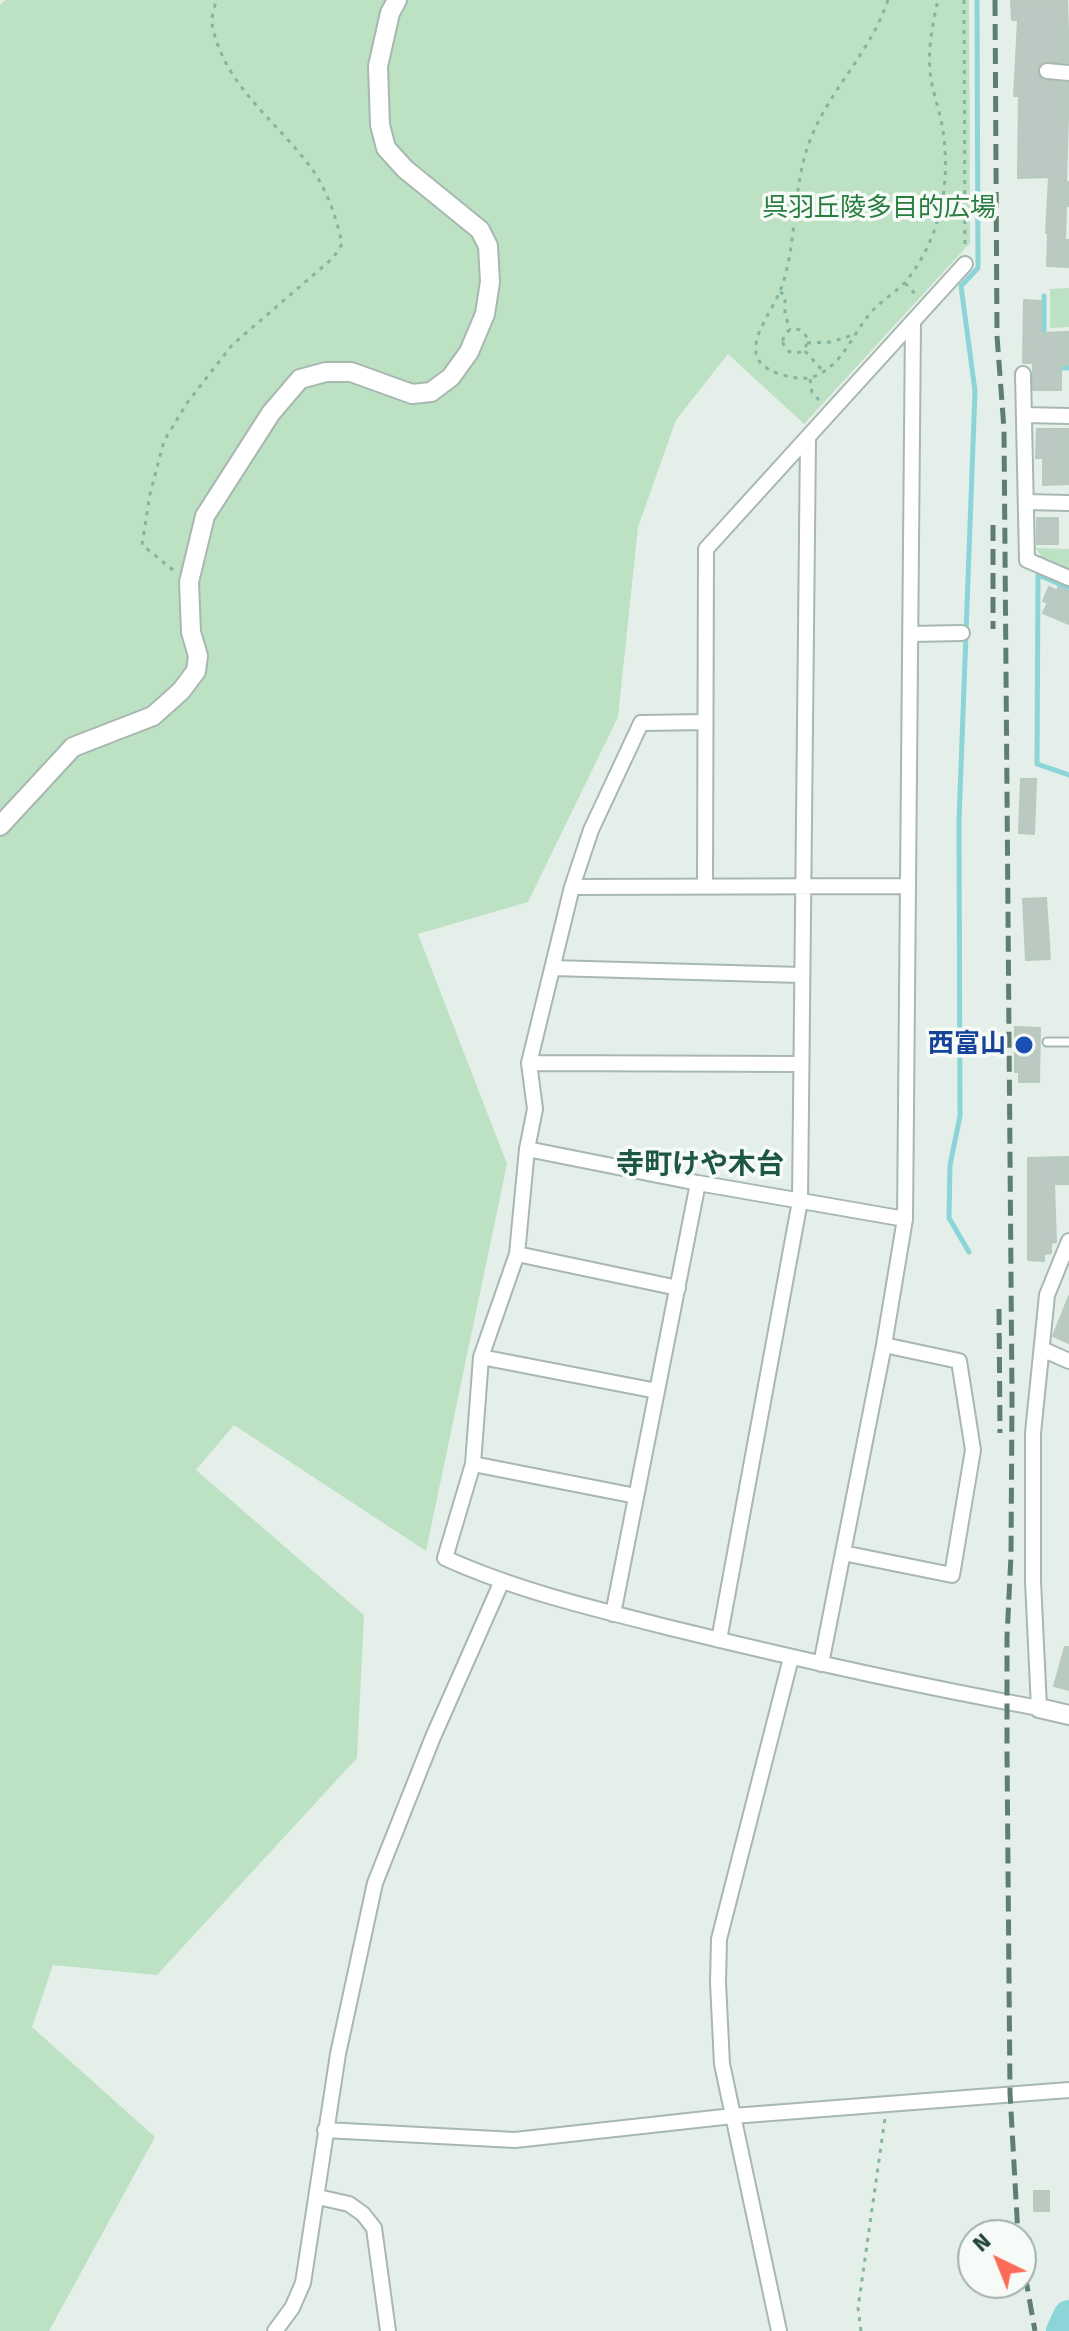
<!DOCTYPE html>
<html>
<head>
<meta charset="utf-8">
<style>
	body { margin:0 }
	#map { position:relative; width:1069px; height:2331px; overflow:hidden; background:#e5efea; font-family:"Fira Sans",sans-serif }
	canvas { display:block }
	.north { position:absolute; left:957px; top:2219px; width:80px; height:80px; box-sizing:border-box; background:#f7fbf8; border:2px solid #a2b1aa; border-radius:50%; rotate:317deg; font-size:22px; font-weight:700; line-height:32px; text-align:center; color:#234336 }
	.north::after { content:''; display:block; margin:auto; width:28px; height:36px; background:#fa6c58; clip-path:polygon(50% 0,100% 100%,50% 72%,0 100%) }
</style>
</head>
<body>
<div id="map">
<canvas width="1069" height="2331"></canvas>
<div class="north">N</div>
</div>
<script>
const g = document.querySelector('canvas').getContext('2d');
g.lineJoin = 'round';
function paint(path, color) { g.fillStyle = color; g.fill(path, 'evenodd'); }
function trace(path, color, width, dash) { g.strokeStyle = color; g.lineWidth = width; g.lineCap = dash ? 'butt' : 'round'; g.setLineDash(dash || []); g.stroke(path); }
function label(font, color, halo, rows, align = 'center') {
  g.font = font + ' "Fira Sans","Noto Sans JP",sans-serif'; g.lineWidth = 7; g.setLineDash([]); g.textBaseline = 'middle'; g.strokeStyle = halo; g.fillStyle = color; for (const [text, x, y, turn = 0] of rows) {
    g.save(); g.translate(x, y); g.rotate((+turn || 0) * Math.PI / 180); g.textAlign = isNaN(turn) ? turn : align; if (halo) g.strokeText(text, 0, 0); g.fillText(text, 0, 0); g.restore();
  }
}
const green = new Path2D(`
	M5,0H969L970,243L804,424L728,354L676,420L638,527L618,717L528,902L418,934L507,1164L426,1551L234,1425L196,1470L364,1615L357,1758L157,1975L53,1965L32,2027L155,2137L49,2331H0V5Z
	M1069,288V327L1050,328V289Z
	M1036,548L1069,549V571L1044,562Z`);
const stream = new Path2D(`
	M1044,296V340
	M1054,368H1069
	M1069,588L1038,575L1037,764L1069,775
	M969,1252L949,1218L950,1165L960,1116L959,821L975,391L961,286L978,268L977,0`);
const river = new Path2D(`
	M1062,2331L1069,2316`);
const building = new Path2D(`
	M1011,0H1067L1069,63L1044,62L1037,71L1042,80L1069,83L1066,182H1069V206H1066L1065,240H1069V267L1047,266L1048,233H1046L1049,177L1018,178L1019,96H1014L1018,20H1012Z
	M1024,300L1041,301V333L1069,332V365H1061V390H1033V363H1023Z
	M1037,429H1069V484L1043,485V458H1036Z
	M1037,518H1058V544H1037Z
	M1049,587L1057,591L1058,587L1069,591V624L1043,613L1048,603L1043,601Z
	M1021,779H1036L1034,834L1019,833Z
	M1046,898L1050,959L1026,960L1023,899Z
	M1015,1027L1040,1028L1039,1082H1019V1072H1015Z
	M1069,1157V1184H1054L1056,1242L1051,1243V1253L1044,1254V1261L1028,1260V1158Z
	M1069,1296V1343L1053,1336Z
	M1065,1647H1069V1690L1054,1686Z
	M1034,2191H1049V2211H1034Z`);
const path = new Path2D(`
	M888,0C871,52 828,91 809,143C793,187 797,235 784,280C775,315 723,361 787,376C806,381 817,378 831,366C848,352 858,325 875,308C885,298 898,291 907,280C940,238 951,184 943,131C941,115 935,100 932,84C926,57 932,26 938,0
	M964,0L965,248
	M905,283L916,295
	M780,292L785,295V313L790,330
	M783 341a12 12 0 1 1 24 0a12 12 0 1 1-24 0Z
	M807,343L831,342L853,335
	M805,351L824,372
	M810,379L812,392L819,400
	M173,570L142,545L150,494L164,441L187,403L232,345L333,258L342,244C337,218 326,187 309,165C275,120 223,84 212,24C211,17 215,7 216,0
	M861,2331L858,2308L885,2118`);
const service = new Path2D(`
	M1047,1042H1069`);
const minor = new Path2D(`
	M1047,71L1069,73
	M1023,374L1027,560L1069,578
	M1024,415L1069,416
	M1026,502L1069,503
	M911,634L962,633
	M705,722L641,723L591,830L572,887L529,1063L535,1109L527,1149L517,1254L481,1357L473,1464L445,1558C520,1592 603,1611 683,1631C801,1660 919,1686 1039,1708L1033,1581V1433L1047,1295L1069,1241
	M705,884L706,549L965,264
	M572,887L906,886
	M552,968L801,975
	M529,1063L800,1064
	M527,1149L698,1183L905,1219
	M517,1254L678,1288
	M1042,1349L1069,1361
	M481,1357L657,1391
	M473,1464L636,1496
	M843,1553L952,1575L973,1450L959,1361L884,1345
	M613,1614L698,1183
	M719,1640L800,1201L808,438
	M821,1664L884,1345L905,1219L913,321
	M325,2130L515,2140L733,2116L1069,2090
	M318,2197L349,2204L363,2214L374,2228L388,2331
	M275,2331L292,2308L303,2283L338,2054L375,1883L433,1737L502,1581
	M779,2331L722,2064L718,1983L719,1939L791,1658`);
const tertiary = new Path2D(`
	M0,826L73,747L153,716L181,691L196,671L198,656L191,632L189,582L205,516L271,413L300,379L326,372H351L412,394L431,392L451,377L469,352L485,314L490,282L488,246L480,230L405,169L386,148L380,125L378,66L390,13L397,0
	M1039,1708L1069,1715`);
const rail = new Path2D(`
	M995,0L997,336L1004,429L1012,1398L1011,1555L1007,1637V1753L1010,2093L1018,2235
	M993,525V629
	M999,1309L1000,1433
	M1021,2252L1035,2331`);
const markers = [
	[1024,1045,10,"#1a4fb4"]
];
const parkNames = [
	["呉羽丘陵多目的広場",879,209]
];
const transitNames = [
	["西富山",1006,1045]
];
const neighbourhoodNames = [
	["寺町けや木台",700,1165]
];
paint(green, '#bde1c3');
trace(stream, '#8bd4d7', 5);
trace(river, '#8bd4d7', 32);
paint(building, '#bacac2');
trace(building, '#b7cac0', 2);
trace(service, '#a7b8b0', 11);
trace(minor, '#a7b8b0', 18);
trace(tertiary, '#a7b8b0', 22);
trace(path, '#84b59f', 3, [4, 6]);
trace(service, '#fff', 7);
trace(minor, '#fff', 14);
trace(tertiary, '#fff', 18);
trace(rail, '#5e7e71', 5, [16, 8]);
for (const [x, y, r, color] of markers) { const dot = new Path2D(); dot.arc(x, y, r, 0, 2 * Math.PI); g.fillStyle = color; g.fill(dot); trace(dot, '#f7fbf8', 3); }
label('26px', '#2a7d40', '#f7fbf8', parkNames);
label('bold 26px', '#164399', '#f7fbf8', transitNames, 'right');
label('bold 28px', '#1d5741', '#f7fbf8', neighbourhoodNames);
</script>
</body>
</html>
